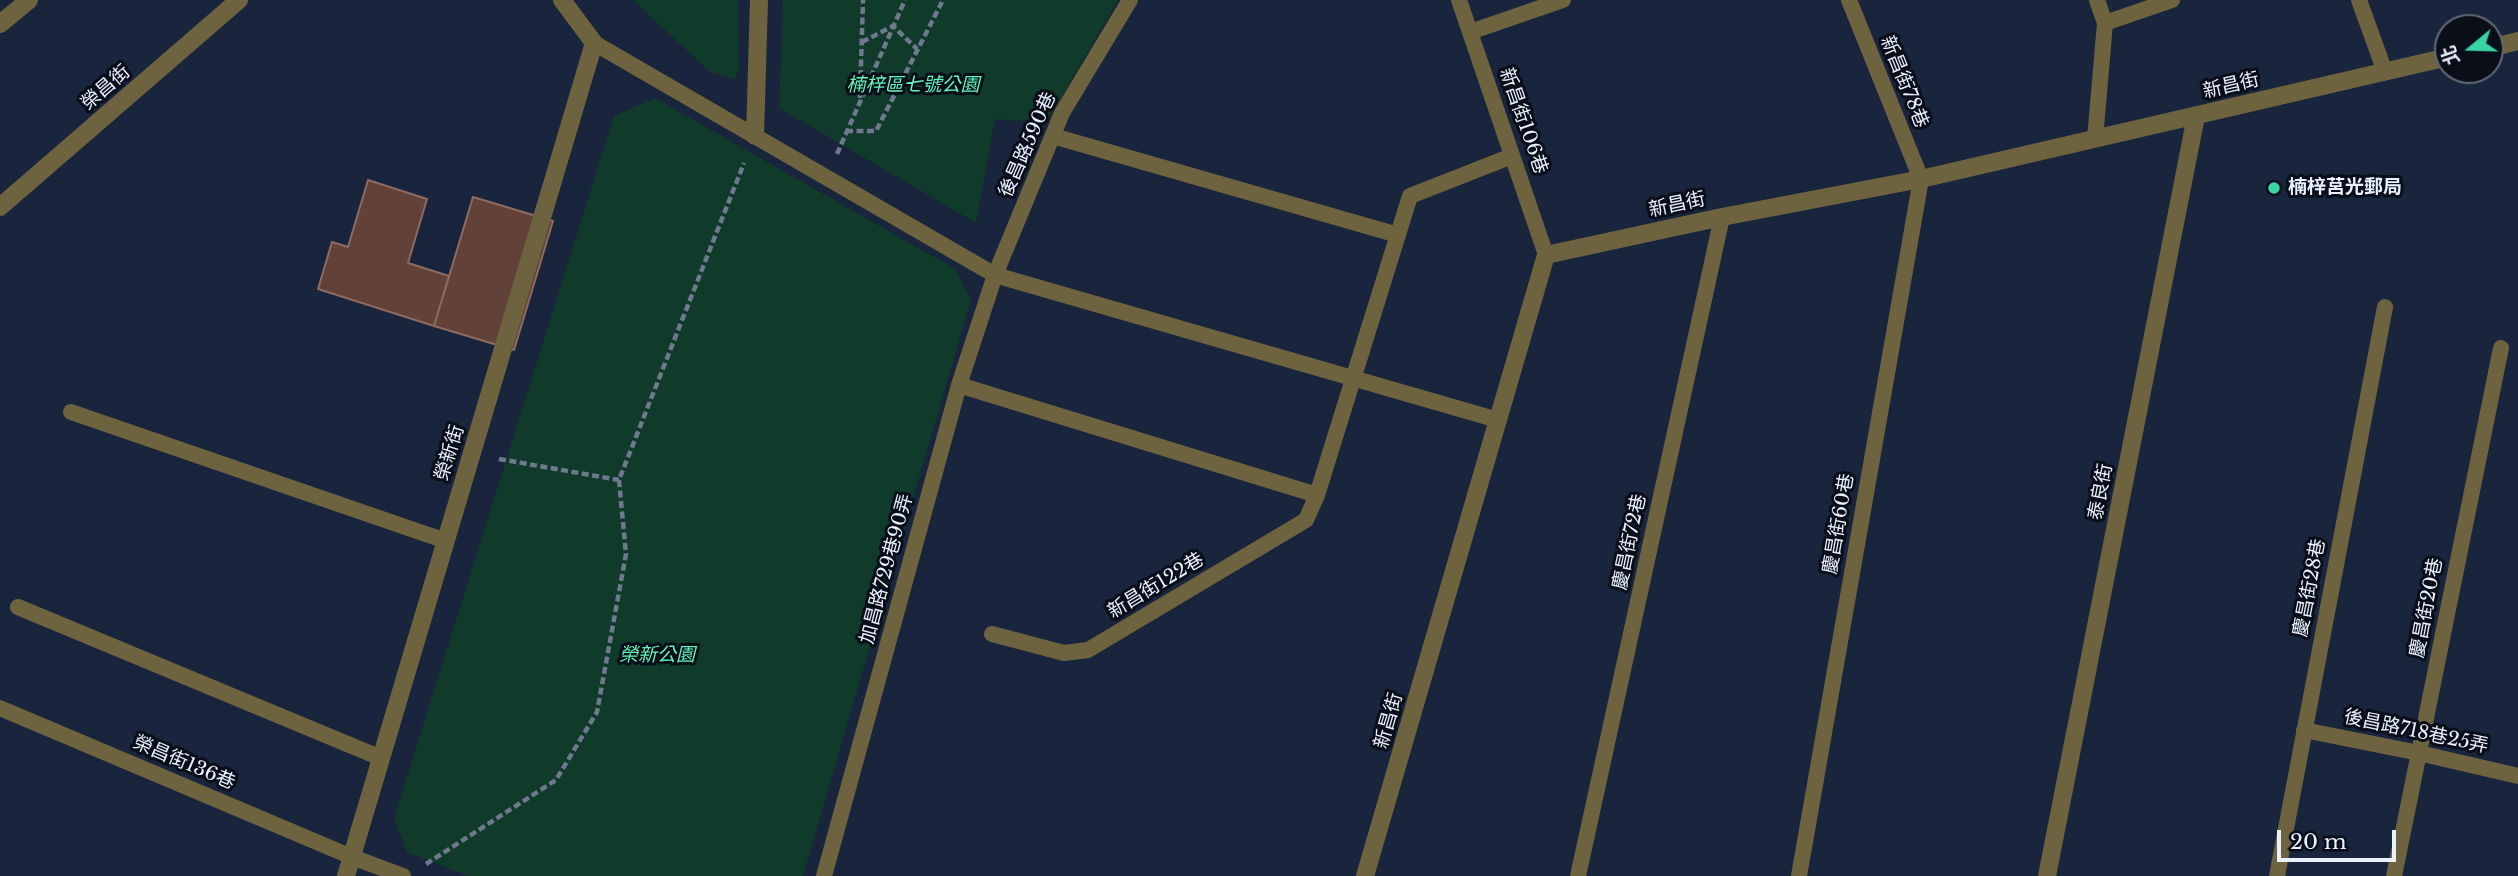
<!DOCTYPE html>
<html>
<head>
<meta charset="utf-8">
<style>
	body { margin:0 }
	#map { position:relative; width:2518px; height:876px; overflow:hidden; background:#19253d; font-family:"Libre Baskerville","Noto Sans TC",serif }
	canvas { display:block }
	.north { position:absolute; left:2434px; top:14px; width:70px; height:70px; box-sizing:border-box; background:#090e19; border:2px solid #636975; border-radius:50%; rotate:251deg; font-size:19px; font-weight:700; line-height:28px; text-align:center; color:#eaf1fe }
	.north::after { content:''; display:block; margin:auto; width:24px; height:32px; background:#3ad4a5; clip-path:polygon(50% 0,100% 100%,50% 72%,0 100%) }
	.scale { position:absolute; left:2277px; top:830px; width:119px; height:32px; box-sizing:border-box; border:4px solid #eaf1fe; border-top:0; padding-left:9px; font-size:21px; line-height:24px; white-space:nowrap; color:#eaf1fe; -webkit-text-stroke:5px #090e19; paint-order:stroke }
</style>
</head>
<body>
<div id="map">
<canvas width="2518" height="876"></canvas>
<div class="north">北</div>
<div class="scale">20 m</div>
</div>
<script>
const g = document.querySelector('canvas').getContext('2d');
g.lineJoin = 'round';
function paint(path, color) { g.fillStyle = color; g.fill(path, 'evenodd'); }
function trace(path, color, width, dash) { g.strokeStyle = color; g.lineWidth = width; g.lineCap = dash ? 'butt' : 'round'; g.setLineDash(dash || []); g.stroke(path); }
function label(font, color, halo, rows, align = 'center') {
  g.font = font + ' "Libre Baskerville","Noto Sans TC",serif'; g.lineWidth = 6; g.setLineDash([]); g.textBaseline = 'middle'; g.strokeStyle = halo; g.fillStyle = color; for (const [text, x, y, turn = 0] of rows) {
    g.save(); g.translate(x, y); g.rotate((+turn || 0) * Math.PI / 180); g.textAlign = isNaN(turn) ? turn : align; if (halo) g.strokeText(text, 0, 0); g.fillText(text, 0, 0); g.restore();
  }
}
const green = new Path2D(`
	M633,0H738L739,69L734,79L709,71Z
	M783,0H1118L1046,123L995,119L976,223L779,108Z
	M655,98L955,269L971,300L803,876H468L407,852L394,818L614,116Z`);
const building = new Path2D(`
	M368,180L427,199L408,263L449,276L434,326L318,289L332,242L348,247Z
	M473,197L553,221L514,350L434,326Z`);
const path = new Path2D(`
	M862,42L893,26L917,49
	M860,98L863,0
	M846,131H876L943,0
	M837,154L905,0
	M499,459L619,480
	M426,864L556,780L597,712L626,554L619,480L744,163`);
const lane = new Path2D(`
	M1459,0L1546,255
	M2359,0L2385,72
	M2105,23L2172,0
	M1470,32L1563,0
	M594,43L995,275L1498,420
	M1053,136L1398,235
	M2095,139L2105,23L2097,0
	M959,385L1317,495
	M71,412L446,541
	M18,607L381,758
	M992,634L1064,653L1088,650L1306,520L1317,495L1410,196L1512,156
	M0,708L352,857L403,876
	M2304,730L2419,753L2518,776
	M824,876L959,385L995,275L1062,113L1130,0
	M1578,876L1722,217
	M1799,876L1921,179L1849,0
	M2277,876L2385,307
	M2394,876L2501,348`);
const street = new Path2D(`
	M0,24L29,0
	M2490,48L2518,41
	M755,136L759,0
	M0,207L239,0
	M346,876L594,43L562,0
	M1365,876L1546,255L1722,217L1921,179L2448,57
	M2047,876L2196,116`);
const markers = [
	[2274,188,7,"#3ad4a5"]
];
const streetNames = [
	["新昌街78巷",1904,82,68],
	["新昌街",2231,86,-13],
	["榮昌街",106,88,-41],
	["新昌街106巷",1523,121,71],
	["後昌路590巷",1028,145,-66],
	["新昌街",1677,205,-12],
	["榮新街",450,453,-73],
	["泰良街",2101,492,-79],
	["慶昌街60巷",1839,524,-80],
	["慶昌街72巷",1630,542,-78],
	["加昌路729巷90弄",887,569,-75],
	["新昌街122巷",1156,586,-31],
	["慶昌街28巷",2310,588,-79],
	["慶昌街20巷",2427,608,-79],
	["新昌街",1389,721,-74],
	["後昌路718巷25弄",2416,732,12],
	["榮昌街136巷",184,763,23]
];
const parkNames = [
	["楠梓區七號公園",913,86],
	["榮新公園",657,656]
];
const poiNames = [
	["楠梓莒光郵局",2288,188]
];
paint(green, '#103a29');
paint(building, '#624238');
trace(building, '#8e6b61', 2);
trace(path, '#6f798d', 4.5, [7, 3.5]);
trace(lane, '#6d633e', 16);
trace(street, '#6d633e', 18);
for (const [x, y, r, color] of markers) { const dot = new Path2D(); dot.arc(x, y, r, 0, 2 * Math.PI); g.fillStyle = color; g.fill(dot); trace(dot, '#090e19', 2.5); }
label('19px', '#eaf1fe', '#090e19', streetNames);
label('italic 19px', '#61f6bb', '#090e19', parkNames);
label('bold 19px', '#eaf1fe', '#090e19', poiNames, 'left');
</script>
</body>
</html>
